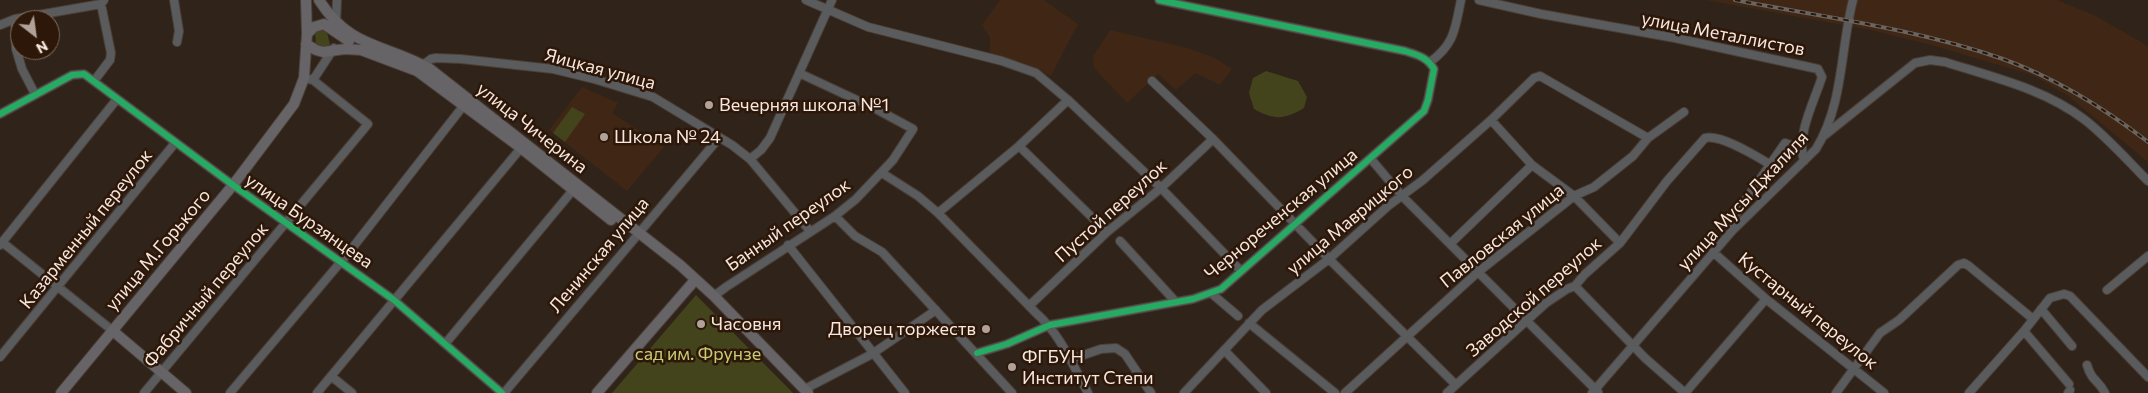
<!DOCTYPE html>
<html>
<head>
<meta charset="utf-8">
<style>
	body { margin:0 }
	#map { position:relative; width:2148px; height:393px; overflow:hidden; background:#30231a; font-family:Commissioner,sans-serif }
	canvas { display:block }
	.north { position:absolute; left:10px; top:10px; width:50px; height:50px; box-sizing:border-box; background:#2d1709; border:1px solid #7e6a5e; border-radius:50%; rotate:150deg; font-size:14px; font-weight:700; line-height:20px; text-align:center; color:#f7e7de }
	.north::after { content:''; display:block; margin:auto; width:18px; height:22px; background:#b1a299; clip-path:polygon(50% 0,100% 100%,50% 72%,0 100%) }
</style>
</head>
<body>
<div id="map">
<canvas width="2148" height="393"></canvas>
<div class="north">N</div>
</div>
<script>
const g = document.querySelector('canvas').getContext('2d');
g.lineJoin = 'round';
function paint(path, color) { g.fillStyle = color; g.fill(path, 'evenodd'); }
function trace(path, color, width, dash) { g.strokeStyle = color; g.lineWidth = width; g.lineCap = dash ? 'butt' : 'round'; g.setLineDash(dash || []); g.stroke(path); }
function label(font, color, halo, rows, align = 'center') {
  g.font = font + ' Commissioner,sans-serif'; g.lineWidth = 5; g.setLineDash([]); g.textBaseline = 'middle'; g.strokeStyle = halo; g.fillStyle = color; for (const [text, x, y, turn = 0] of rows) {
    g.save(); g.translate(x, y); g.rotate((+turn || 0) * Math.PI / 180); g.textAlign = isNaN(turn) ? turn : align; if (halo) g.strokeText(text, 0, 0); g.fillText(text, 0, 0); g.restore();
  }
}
const built = new Path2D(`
	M1000,0H1044L1078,24L1051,76L1019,61H1012L990,54V38L982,25Z
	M1706,0H2057L2096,16L2148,46V162L2067,95L2032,75L1935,46L1870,30Z
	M1110,30L1184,47L1213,57L1232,69L1220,85L1196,73L1176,90L1158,74L1127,103L1094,68L1093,56Z
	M582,87L618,103L612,113L664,147L627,191L549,130Z`);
const green = new Path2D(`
	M318,28L326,29L330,44L327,48L316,45L315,31Z
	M1266,71L1298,81L1307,97L1304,108C1284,120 1274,120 1254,109L1249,93L1253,78Z
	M572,107L585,114L565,142L553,133Z
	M696,295L793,393H612Z`);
const minor = new Path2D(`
	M174,0L179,31L177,42
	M806,0L868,27L1002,61L1036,73L1068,100L1161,188L1241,271
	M1479,0L1541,14L1675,38L1818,69L1822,77C1814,102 1796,135 1804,161
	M15,19L16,49L22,69L35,94
	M336,23L337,0
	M0,25L15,19L101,4L104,0
	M1430,62C1455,44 1455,28 1461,0
	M423,65L431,59L436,58L461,59L553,69L594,79L653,97L732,145L750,159L810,231
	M313,80L334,48
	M94,81L110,60L111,53L101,4
	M1152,81L1213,139L1329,259L1456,385
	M0,114L72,75L84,74L233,185L394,300L502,393
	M1491,120L1532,165L1574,196L1620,243
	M1825,135L1915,63L1930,60L1945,62C1992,77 2045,89 2085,120C2108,138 2127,160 2148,181
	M1019,146L1107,232
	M750,159L761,150L770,138L832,0
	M1371,159L1402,196L1598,392
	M882,173L918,196L938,213L1036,313C1061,335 1072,364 1088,393
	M938,213L1019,146L1068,100
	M835,216L855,236L882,252L1012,393
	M1732,231L1733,218L1785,143L1801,149
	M639,233L719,138
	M1120,241L1175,301
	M2,242L113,331
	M1450,244L1532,165
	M0,245L117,99
	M788,245L905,393
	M1713,252L1766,299L1884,393
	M1575,286L1645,358L1685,393
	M2107,290L2148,256
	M1211,293L1238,316
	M714,296L726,287L835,216L856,199L893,160L913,129L876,109L799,73
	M1029,306L1107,232L1161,188L1213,139
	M2041,309L2072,346
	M1249,323L1335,393
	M2024,331L2069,384
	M445,344L573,190
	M1224,350L1266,393
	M977,353L1007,344L1050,325L1193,299L1221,289L1424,111L1428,100L1434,69C1427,57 1417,55 1405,51L1159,0
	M0,357L175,143
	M1072,359L1101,349L1116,348L1125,354L1151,393
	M2087,365C2092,382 2098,379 2105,393
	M331,376L352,393
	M805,389L872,354L936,310
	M144,393L368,124L313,80L304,78
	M230,393L350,251L464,105
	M317,393L521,148
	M504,393L635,238
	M1184,393L1262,310L1329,259L1388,206L1423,180L1491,120L1534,78L1540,76L1648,138
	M1345,393L1478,272L1574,196L1594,187L1633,156L1648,138L1684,112
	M1447,393L1546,303L1567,289L1575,286L1584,275L1620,243L1667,181L1705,138C1721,134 1756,156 1771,165
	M1592,393L1732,231L1816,149C1844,103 1840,50 1853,0
	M1685,393L1766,299
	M1836,393L1880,333L1899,320L1958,265L1964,263L1969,266L2033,319
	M1969,393L2024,331L2050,298L2064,294L2070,296L2148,377
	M2068,393L2070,390`);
const major = new Path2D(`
	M319,0C351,50 385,43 430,69L680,265L714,296L808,393
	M307,34L314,27L324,24L349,41
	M306,44L316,50L323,52L345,49L361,50L417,71L521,148L611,220
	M113,331L186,393
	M61,393L233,185L294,104L304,78L307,34L306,0
	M597,393L695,280`);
const rail = new Path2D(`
	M1735,0C1824,17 1917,29 2003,59C2055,78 2104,108 2148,142`);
const cycleway = new Path2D(`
	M0,114L72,75L84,74L233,185L394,300L502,393
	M977,353L1007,344L1050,325L1193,299L1221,289L1424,111L1428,100L1434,69C1427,57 1417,55 1405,51L1159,0`);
const markers = [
	[709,105,5,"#b1a299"],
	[604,137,5,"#b1a299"],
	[701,324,5,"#b1a299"],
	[986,329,5,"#b1a299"],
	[1012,367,5,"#b1a299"]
];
const streetNames = [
	["улица Металлистов",1723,34,11],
	["Яицкая улица",600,69,15],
	["улица Чичерина",532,128,38],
	["улица Мусы Джалиля",1743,201,-47],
	["Пустой переулок",1111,211,-42],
	["Чернореченская улица",1281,214,-40],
	["улица Маврицкого",1350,220,-40],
	["улица Бурзянцева",309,221,35],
	["Банный переулок",788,225,-35],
	["Казарменный переулок",86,229,-51],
	["Павловская улица",1502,236,-39],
	["улица М.Горького",158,250,-50],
	["Ленинская улица",599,255,-50],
	["Фабричный переулок",206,295,-50],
	["Заводской переулок",1534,297,-41],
	["Кустарный переулок",1808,311,39]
];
const poiNames = [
	["Вечерняя школа №1",719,105],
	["Школа № 24",614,137],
	["Часовня",711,324],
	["Дворец торжеств",976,329,"right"],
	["ФГБУН",1022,357],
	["Институт Степи",1022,378]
];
const parkNames = [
	["сад им. Фрунзе",698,354]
];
paint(built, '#402614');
paint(green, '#43441b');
trace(minor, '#4a3f37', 10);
trace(major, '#4a3f37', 12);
trace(minor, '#5a5b5d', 8);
trace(major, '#666466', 10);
trace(rail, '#686460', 4);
trace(rail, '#2d1709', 2, [5.5]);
trace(cycleway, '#26ab63', 6);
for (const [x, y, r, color] of markers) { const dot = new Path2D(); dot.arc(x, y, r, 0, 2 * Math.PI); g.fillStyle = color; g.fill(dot); trace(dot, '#2d1709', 2); }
label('18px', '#f7e7de', '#2d1709', streetNames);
label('18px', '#f7e7de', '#2d1709', poiNames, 'left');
label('18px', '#c7cd73', '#2d1709', parkNames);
</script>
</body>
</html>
